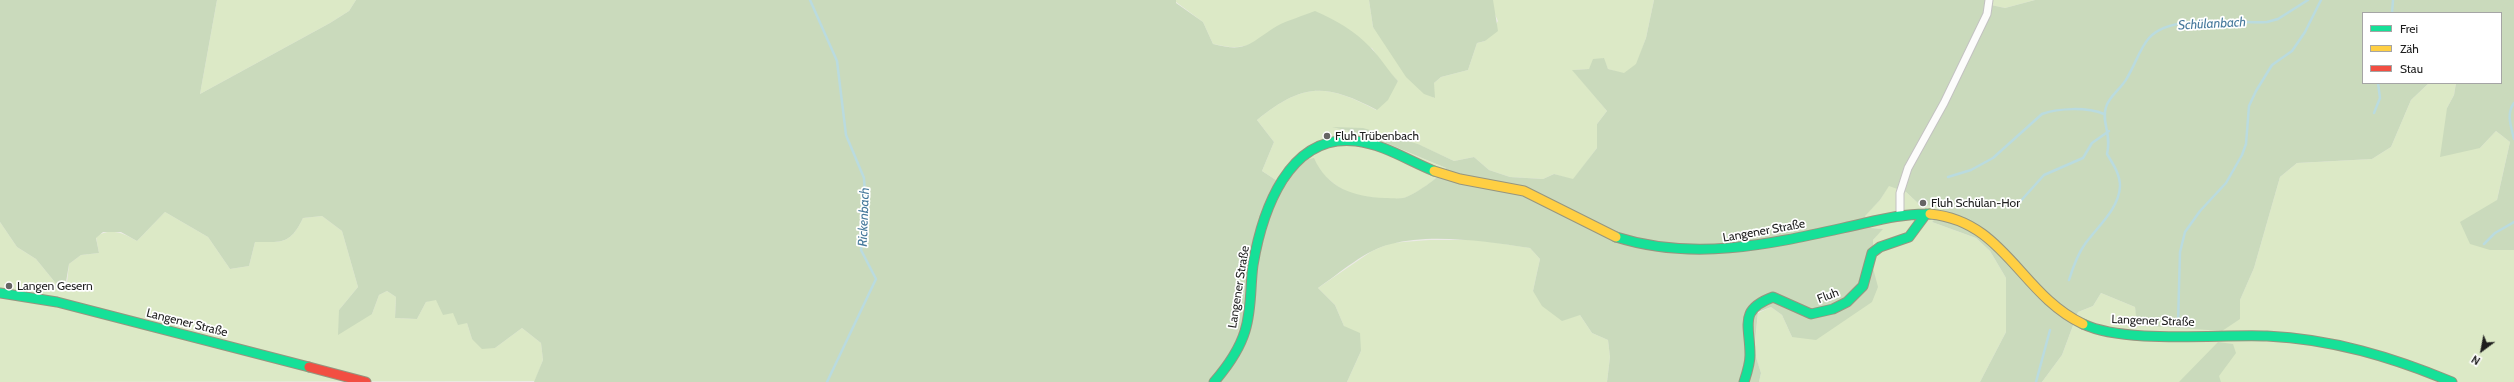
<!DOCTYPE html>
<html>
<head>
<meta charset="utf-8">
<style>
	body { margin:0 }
	#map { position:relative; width:2514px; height:382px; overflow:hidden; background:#eceae7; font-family:Cabin,sans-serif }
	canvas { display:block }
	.legend { position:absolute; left:2362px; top:12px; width:140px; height:72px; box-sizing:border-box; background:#fff; border:1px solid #a5a5a5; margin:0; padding:5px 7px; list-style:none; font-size:12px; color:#1e1e1e }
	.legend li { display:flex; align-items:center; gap:8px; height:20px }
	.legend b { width:20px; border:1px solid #a5a5a5 }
	.north { position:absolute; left:2462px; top:330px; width:40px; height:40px; -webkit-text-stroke:3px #fff; paint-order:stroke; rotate:212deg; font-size:11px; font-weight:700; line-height:16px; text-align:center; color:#1e1e1e }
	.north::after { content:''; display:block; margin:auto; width:14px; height:18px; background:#1e1e1e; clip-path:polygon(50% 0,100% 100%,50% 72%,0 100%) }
</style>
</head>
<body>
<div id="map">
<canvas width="2514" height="382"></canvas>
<ul class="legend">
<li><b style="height:5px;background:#16e098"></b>Frei</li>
<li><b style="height:5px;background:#ffcf43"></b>Zäh</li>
<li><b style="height:5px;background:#f24e42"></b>Stau</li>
</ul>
<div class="north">N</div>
</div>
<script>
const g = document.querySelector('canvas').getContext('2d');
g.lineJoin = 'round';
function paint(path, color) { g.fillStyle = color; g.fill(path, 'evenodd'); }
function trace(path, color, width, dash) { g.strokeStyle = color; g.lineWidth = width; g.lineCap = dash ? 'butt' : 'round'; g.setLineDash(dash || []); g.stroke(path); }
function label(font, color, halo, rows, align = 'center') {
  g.font = font + ' Cabin,sans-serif'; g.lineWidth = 3.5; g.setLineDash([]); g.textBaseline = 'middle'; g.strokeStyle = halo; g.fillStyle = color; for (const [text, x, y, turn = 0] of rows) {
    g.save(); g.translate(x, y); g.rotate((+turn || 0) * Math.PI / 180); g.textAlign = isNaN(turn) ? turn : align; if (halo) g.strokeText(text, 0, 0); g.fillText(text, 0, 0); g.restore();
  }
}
const grass = new Path2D(`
	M217,0H356L349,11L330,23L200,94Z
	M1176,0H1369L1373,27L1434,98V83L1441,77L1468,70L1477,43L1485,41L1498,21L1492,8L1493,0H1654L1646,38L1637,64L1624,74L1608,69L1603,58L1589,69L1573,70L1607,111L1597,124V148L1573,180L1554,174L1543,179L1510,177L1489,170L1474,157L1454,161L1417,144L1335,128L1367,135L1446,168C1440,177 1415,195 1404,198C1393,201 1357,197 1347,192C1330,183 1319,169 1303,160L1285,186L1262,171L1274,142L1257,120C1303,83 1325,83 1376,110L1398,81L1386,69L1372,48L1278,26C1252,44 1246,52 1213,44L1203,22L1176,2Z
	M1986,0H2035L2005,8L1985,4Z
	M2429,83H2456L2454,95L2447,108L2480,148L2496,131L2510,142L2497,200L2490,250H2514V382H2042L2062,355L2078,312L2093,306L2101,293L2135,307L2138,325L2240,319V300L2254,268L2280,177L2297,163L2372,159L2391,147L2411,100Z
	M1889,185L1906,192L1919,204L1945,208L1932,222L1976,238L1990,251L2006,278V332L1980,382H1759L1761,373L1754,352L1758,313L1771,307L1782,315L1792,337L1873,268V240L1882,229L1871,228L1864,216L1880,200Z
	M165,212L208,237L230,269L249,266L255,242C282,242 290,245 303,218L322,216L342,231L358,287L339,310L372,314L379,295L387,291L396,297L395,318L417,319L426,302L436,299L467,323L472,339L495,348L522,328L541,343L543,360L535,381L0,382V222L17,247L36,259L58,286L67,283L69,264L81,255L99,253L96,237C110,227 123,233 137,241Z
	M1429,240H1479L1530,248L1540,259L1533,291L1580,315L1592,333L1608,340L1610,357L1607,382H1347L1361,351L1344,326L1335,305L1318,288L1372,251L1391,243Z`);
const forest = new Path2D(`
	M0,0H217L200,94L330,23L349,11L356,0H1176V3L1203,22L1213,44C1248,53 1249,43 1277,26C1288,20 1303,16 1315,11C1336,20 1355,31 1371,48C1381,58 1388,71 1398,81L1388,100L1377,110C1325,83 1303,83 1257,120L1274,142L1262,171L1285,186L1303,160L1314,158C1327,188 1354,197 1385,198C1390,198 1397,199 1403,198C1413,196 1440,177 1446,168L1367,135L1332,127L1363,128L1418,144L1454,161L1474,157L1489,170L1510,177L1543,179L1554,174L1573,179L1597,148V124L1607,111L1572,70L1589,69L1593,59L1604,58L1608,69L1624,73L1636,64L1646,38L1654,0H1986V4L2005,8L2035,0H2514V250H2490L2470,244L2460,222L2497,200L2510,142L2496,131L2480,148L2440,157L2447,108L2454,95L2456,83H2501V13H2363V83H2429L2411,100L2391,147L2372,159L2297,163L2280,177L2254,268L2240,300V319L2222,331L2137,325L2135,307L2101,293L2093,306L2078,312L2062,355L2042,382H1980L2006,332V278L1990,251L1976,238L1932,222L1944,208L1919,204L1906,192L1889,186L1880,200L1865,216L1871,228L1883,229L1873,240V268L1878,287L1872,302L1816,340L1792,337L1782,315L1771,307L1758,312L1754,351L1761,373L1759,382H1607L1610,357L1608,340L1592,333L1580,315L1562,321L1542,306L1533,291L1540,259L1530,248C1488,242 1433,233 1391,244C1365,250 1340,273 1318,288L1335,305L1344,326L1360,333L1361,351L1347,382H534L543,360L541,343L522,328L495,348L482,349L472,339L467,323L458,325L453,313L443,315L436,300L426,302L417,319L395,318L396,297L387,291L379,295L372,314L338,335L339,310L358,287L342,231L322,216L303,218C290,245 282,242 255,242L249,266L230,269L208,237L165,212L137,241L121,232H103L96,238L99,253L81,255L69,264L65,288L58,286L36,259L17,247L0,222Z
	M1369,0H1493L1498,31L1485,41L1477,43L1468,70L1441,77L1434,83L1435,98L1424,94L1406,77L1373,27Z
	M2218,342L2233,344L2236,353L2219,376L2221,382H2179Z`);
const stream = new Path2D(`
	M810,0L837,61L846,135L864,178L866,212L861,250L876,279L827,382
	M2392,13L2393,0
	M2514,103C2506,114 2511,126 2514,139
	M2374,113L2380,98L2378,83
	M1948,177L1971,170L1993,158L2042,114C2059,108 2087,107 2104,114
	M2018,204L2044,175L2083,158L2092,143L2109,131
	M2484,244L2495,233L2514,222
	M2069,280C2073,267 2077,255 2085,244C2098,226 2119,209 2120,186C2120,174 2113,164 2107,154C2112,133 2101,123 2106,107C2109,96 2122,88 2127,78C2135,65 2140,48 2149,38C2171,13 2236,24 2267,22L2278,19L2308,0
	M2178,323L2180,252L2185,232L2200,211L2226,183L2242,155L2246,144L2249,106L2256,91L2272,65L2292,51L2305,32L2321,0
	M2036,382L2050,330`);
const street = new Path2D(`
	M1900,216V193L1908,168L1944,103L1987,14L1989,0`);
const fast = new Path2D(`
	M1616,237C1692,261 1767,245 1843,228C1872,222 1900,213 1930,214
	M0,293L57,302L309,367
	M2083,324C2125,344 2218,334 2267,336C2332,339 2392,357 2452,382
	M1214,382C1227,367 1239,351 1245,331C1252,309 1250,287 1253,265C1262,212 1288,133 1356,141C1383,144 1409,161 1434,171
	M1744,382C1747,373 1750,364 1750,355C1750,325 1738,310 1773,297L1811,314L1833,309L1847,302L1863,286L1872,253L1880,247L1909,237L1926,214`);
const slow = new Path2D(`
	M1434,171L1460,179L1524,191L1616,237
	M1930,214C2005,221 2020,294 2083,324`);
const jam = new Path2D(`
	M309,367L366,382`);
const markers = [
	[1327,136,4,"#666564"],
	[1923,203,4,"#666564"],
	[9,286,4,"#666564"]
];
const poiNames = [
	["Fluh Trübenbach",1335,136],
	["Fluh Schülan-Hor",1931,203],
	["Langen Gesern",17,286]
];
const streetNames = [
	["Langener Straße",1764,231,-10],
	["Langener Straße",1239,287,-81],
	["Fluh",1828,296,-21],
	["Langener Straße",2153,321,2],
	["Langener Straße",187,323,14]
];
const waterNames = [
	["Schülanbach",2212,24,-3],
	["Rickenbach",864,217,-88]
];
paint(grass, '#dce9c6');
paint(forest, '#cadabc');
trace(stream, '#badbdf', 2.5);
trace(street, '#c3c2c1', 9);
trace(fast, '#96957f', 11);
trace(slow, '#96957f', 11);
trace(jam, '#96957f', 11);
trace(street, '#fcfcfb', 7);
trace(fast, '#16e098', 9);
trace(slow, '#ffcf43', 9);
trace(jam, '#f24e42', 9);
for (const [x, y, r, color] of markers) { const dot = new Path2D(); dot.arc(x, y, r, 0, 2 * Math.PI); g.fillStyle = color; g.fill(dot); trace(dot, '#fff', 1.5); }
label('12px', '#1e1e1e', '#fff', poiNames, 'left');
label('12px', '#1e1e1e', '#fff', streetNames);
label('italic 13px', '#46799c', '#fff', waterNames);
</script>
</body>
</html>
